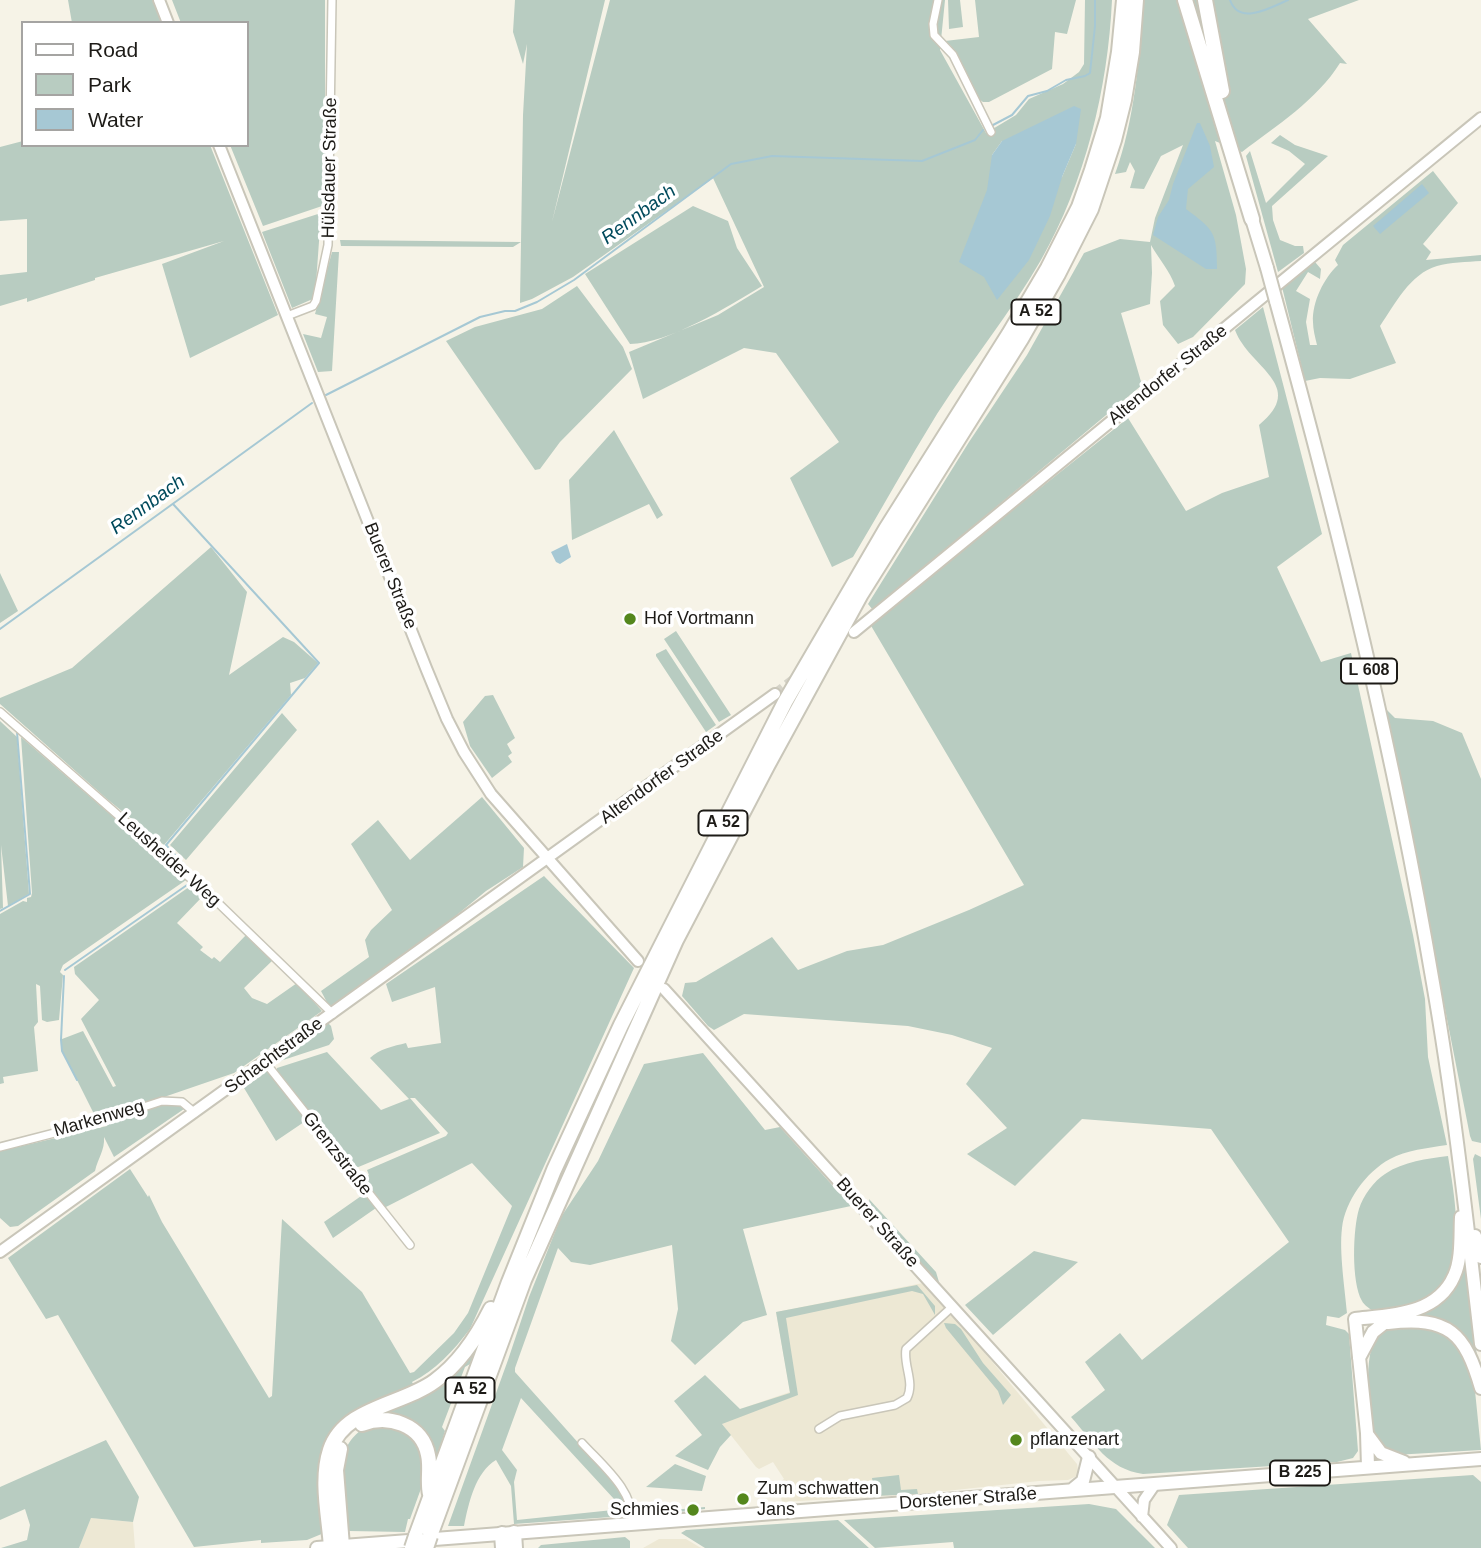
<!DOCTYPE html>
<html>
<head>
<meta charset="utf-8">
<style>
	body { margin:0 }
	#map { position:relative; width:1481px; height:1548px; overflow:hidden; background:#f6f3e7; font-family:Arial,sans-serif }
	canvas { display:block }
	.legend { position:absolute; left:21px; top:21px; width:228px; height:126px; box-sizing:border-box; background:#fff; border:2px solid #a5a4a2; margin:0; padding:9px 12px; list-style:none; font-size:21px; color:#1d1b17 }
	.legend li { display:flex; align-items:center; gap:14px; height:35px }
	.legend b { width:35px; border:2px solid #a5a4a2 }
</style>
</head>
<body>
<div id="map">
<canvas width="1481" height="1548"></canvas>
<ul class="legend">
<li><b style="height:9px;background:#fff"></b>Road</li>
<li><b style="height:19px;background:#b8ccc1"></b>Park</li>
<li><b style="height:19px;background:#a6c8d4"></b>Water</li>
</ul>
</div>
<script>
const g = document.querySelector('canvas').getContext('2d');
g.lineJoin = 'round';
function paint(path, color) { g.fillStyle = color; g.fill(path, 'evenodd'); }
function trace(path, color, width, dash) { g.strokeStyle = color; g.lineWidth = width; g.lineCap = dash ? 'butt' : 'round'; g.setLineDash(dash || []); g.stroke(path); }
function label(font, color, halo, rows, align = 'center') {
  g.font = font + ' Arial,sans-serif'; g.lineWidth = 7; g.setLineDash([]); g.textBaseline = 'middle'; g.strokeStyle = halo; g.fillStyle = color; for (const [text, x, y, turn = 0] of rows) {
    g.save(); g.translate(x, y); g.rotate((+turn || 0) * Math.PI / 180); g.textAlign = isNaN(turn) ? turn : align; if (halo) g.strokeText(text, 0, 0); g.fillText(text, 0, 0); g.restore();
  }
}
const built = new Path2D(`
	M923,1283L980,1347L1077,1464L1079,1475L1068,1480L1039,1481L918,1494L782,1502L778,1483L784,1479L773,1462L759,1469L756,1467L722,1424L740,1409L790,1392L776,1312Z
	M91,1518L133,1522L135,1548H79Z
	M659,1539H686L701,1548H643Z`);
const green = new Path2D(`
	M68,0H153L162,23H72Z
	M172,0H325V205L263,226L230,145H247V23H181Z
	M515,0H605L552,222L610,0H945L940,50L986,133L1016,115L1029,99L1063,84L1079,72L1084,64L1085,0H1112C1108,88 1085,183 1041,260C1010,314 970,362 937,414C908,461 881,510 853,557L832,567L790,478L839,442L776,353L744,348L643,399L629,352L718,315L764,287L713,178L573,277L532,299L520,303L521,242L513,247L341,246L340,240L521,242L523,115L527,44L523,64L513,32ZM1002,141L1076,144L1062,177L1001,198L992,155Z
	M948,0H960L963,27L949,29Z
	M975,0H1076L1067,34L1055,32L1052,69L989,102H983L976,97L951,46L945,41L979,37Z
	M1142,0H1359L1308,19L1347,64L1340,63C1317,100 1276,126 1242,152L1215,141L1236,215L1246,269L1245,284L1193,337L1178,344L1163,325L1160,301L1175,286C1170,271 1159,259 1151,245L1152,273L1150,304L1121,313L1142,385L873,610L868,604L969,442L1027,355L1084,253L1120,239L1150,242L1155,218L1183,145L1161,156L1144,189L1130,188L1135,171L1130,162L1126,172L1115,174C1134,123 1141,54 1142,0Z
	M1280,135L1295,145L1328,156L1272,206L1273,220L1280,240L1295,246H1303L1304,253L1278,272L1246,156L1250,151L1266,203L1305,164L1289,151L1271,143Z
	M23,141V145H210L278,315L190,358L162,264L224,241L95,278V280L27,302V298L0,306V275L27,272V219L0,221V147Z
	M1433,171L1458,203L1423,244L1431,252L1426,260L1481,255V261C1467,262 1450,262 1437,266C1410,274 1395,304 1380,326L1396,363L1350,379L1320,378L1305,381L1282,287L1315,262L1321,269L1320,279L1308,272L1296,291L1310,299L1306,322L1310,345H1317C1315,337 1313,329 1313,322C1312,302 1324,278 1338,265L1335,260L1343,245Z
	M693,206L728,221L737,248L762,286C729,306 668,344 630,344L585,274Z
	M321,213L315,298L292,308L262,232Z
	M332,252H339L332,371L318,372L303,334L321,338L327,317L315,314Z
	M577,286L623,347L632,369L560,442L540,469L535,470L446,341L475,327L542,309Z
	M1263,307L1322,534L1277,567L1321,662L1351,653L1413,935L1425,999L1428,1057L1447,1145C1428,1148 1406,1150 1390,1159C1366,1172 1345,1201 1342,1228C1339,1252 1345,1289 1347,1313L1339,1318L1327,1316L1326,1325L1345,1330L1349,1334L1358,1451L1353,1458L1337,1462L1143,1474C1108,1469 1094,1443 1071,1417L1105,1390L1085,1362L1120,1333L1142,1360L1289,1242L1211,1129L1082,1119L1015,1186L967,1154L1007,1128L966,1084L992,1048L952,1035L908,1026L744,1014L714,1030L708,1026L682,996L685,983L696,982L772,937L798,970L847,951L883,945L969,910L1024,885L870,624L1128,418L1186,511L1222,493L1269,477L1259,425C1308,385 1249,368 1235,330Z
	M614,430L663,515L657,519L649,504L572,540L569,480Z
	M211,547L247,592L229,675L283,637L294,642L318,663L305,678L290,683L291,695L164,845L107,799L0,704V698L72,668Z
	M0,573L18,611L0,623Z
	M676,631L731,715L719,722L664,639Z
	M666,649L716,725L706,732L656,656V654Z
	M493,695L515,738L507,744L512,753L508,756L512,762L492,778L470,746L463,722L485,696Z
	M1386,709L1395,718L1433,721L1462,733L1481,779V1143L1472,1141L1470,1136Z
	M282,713L297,730L186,860L170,845Z
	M0,721L17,737L29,894L8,906L1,845L3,908L0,909Z
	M21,737L186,880L63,965L60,972L63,975L59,1020L47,1022L42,1020L40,986L36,984L38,1022L34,1027L38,1071L3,1077L4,1083L0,1084V914L23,901L27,902V898L31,897L32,893Z
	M482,797L524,848L523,867L486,891L441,928L331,1010L321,991L369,957L365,940L371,930L392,910L351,844L378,820L410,860Z
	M544,876L634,968L470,1329C453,1351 436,1370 412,1382L415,1387L345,1420L324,1533L307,1540L261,1543V1540L194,1547L58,1315L46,1319L8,1258L130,1169L148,1197L149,1195L162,1222L269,1398L272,1396L282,1219L362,1292L410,1373L414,1372L454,1333L468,1313L512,1206L472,1163L384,1208L360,1179L369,1175L367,1170L446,1136L448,1133L415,1098H410L440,1133L356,1168L351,1167L277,1074V1068L327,1052L381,1110L409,1099L370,1058C379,1049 394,1046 406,1043L408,1048L441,1043L435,987L392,1002L386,984Z
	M189,887L202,897L177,923L203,947L200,950L212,959L214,957L220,962L246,935L273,960L244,988L252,998L267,1004L297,983L322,1011L234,1073L97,1120L62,1050V1039L83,1031L113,1087L116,1086L81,1019L99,1000L75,974L74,967Z
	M327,1022L331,1026L334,1039L329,1045L277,1062L276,1058Z
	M703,1053L765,1130L780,1127L851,1206L743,1229L767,1315L743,1322L695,1365L671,1341L678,1309L672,1245L590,1265L571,1262L558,1248L515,1368V1372L623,1493L628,1512L625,1516L514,1524L511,1486L496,1460C475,1473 469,1502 464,1526H448L508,1360L529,1297L561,1217L598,1161L644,1064ZM521,1398L614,1499L613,1510L517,1520L514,1482L517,1470L502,1450Z
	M268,1070L307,1120L276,1141L244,1088Z
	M167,1104H176L184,1109L114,1157L104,1137C105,1150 98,1158 95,1171L18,1226L10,1227L0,1218V1151L107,1126L108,1122Z
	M1475,1154L1481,1157V1219L1473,1159Z
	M1448,1156C1454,1193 1470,1274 1431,1298C1413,1308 1393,1310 1374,1312C1369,1308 1364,1305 1362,1301C1351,1282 1353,1228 1359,1209C1363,1196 1374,1181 1385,1174C1404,1161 1427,1159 1448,1156Z
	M364,1194L376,1208L333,1238L324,1222Z
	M869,1199L936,1272L939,1282L934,1280L870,1207Z
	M1465,1244L1477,1358L1464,1340L1401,1318L1431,1307Z
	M1034,1251L1078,1262L993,1335L965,1305Z
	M917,1285L935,1306V1315L923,1294L912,1291L786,1318L798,1395L722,1424L731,1435L720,1447L708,1470L675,1456L702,1435L674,1401L705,1375L740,1409L790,1393L776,1312Z
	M944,1323L955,1324L961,1329L983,1363L1011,1395L1003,1405L998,1391L946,1328Z
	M1428,1326L1457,1342L1474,1381L1481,1450L1394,1455L1376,1443C1370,1417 1360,1353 1380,1332C1386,1325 1417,1326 1428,1326Z
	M481,1336L470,1364L465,1367L442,1427L445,1431L434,1468L427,1441L376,1416L411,1399Z
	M368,1426L404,1429L422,1450L423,1483L410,1519H408L405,1532L349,1531L347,1527C343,1492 329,1446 368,1426Z
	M106,1440L139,1497L133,1522L91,1518L79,1548H1L27,1540L30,1525L25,1509L0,1520V1487Z
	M675,1464L706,1476L702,1491L646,1487Z
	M899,1475L901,1490L917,1489L918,1494L875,1496L872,1478Z
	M1473,1475L1481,1482V1548H1188L1167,1525L1179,1495Z
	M1089,1504L1116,1509L1155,1548H954L953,1542L875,1548L844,1520Z
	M705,1507V1509L644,1516L639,1513Z
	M838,1520L869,1548H705L681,1533L686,1530Z
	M625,1537L630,1541V1548H538L541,1545Z`);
const water = new Path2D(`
	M1074,106L1081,109L1076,144L1062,177L1050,216L1029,260L997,300L984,277L959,262L987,190L992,155L1002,141Z
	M1197,123H1200L1210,146L1214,167L1188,189L1186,209C1214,230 1217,232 1217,269H1206L1153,235L1158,217L1169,200L1173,184Z
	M1422,184L1429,193L1380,234L1373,226Z
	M567,544L571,557L560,564L556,562L551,552Z`);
const stream = new Path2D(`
	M1230,0C1239,26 1270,8 1288,0
	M993,125L1012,115L1028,96L1047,91L1066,80L1085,76L1090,73L1095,26V0
	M326,395L480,317L505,311H515L537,302L574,280L731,164L772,156L922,161L975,140L983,130
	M173,504L319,663L166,845L197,879
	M0,629L312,403
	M0,717L10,726
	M0,911L30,894L17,732
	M65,970L187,885
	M64,976L61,1040L62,1051L77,1080`);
const secondaryTunnel = new Path2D(`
	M775,694L797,677`);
const street = new Path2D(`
	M938,0L933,24L934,35L953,55L991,132
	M287,316L313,306L316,301L328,245L332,0
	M0,712L213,898L333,1014
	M265,1062L410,1245
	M0,1147L101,1121L162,1101L182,1102L195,1113
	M819,1429L840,1416L895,1405L907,1398C915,1382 903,1365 906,1349L952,1307
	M582,1443C603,1466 635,1491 632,1524`);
const secondary = new Path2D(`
	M159,0L168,23
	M219,145L426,668L447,719L464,752L491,794L638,961
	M854,632L1481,118
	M664,989L1171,1548
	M0,1252L775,694
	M1142,1517L1144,1500L1155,1484`);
const primary = new Path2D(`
	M1252,219L1267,268
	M1276,301C1338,526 1394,753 1433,983C1454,1103 1467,1223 1481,1344
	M1475,1236L1481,1257
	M1355,1319C1391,1315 1437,1315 1454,1276C1462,1259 1460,1235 1461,1217
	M1355,1319L1367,1433L1368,1467
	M1388,1323C1449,1316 1465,1333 1481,1388
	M1359,1358L1373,1332L1383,1324
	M1367,1434L1381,1453L1404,1462
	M1072,1490L1083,1481L1089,1457
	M317,1548L1481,1459`);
const highway = new Path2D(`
	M1185,0L1252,219
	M1205,0L1222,91
	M362,1424C388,1414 422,1424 428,1455C431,1468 427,1481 430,1494
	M340,1449L336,1470L342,1546
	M514,1533L515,1548
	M502,1534L503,1548
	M416,1536L509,1282L554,1170L621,1025L785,702L886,529L1009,334L1048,268L1079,207L1092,170L1108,118L1119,52L1124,0
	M430,1536L524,1280L676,940L767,766L861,594L1021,339L1058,274L1091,209L1114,140L1124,100L1132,52L1136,0
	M331,1547C329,1517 320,1480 330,1450C344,1407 403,1405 435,1381C460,1363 477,1337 491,1309`);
const primaryBridge = new Path2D(`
	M1267,268L1276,301`);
const highwayBridge = new Path2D(`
	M412,1548L416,1536
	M426,1548L430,1536`);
const markers = [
	[630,619,7,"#54871d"],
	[1016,1440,7,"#54871d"],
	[743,1499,7,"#54871d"],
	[693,1510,7,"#54871d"]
];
const shields = [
	[1036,312,49],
	[1369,671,56],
	[723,823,49],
	[470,1390,49],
	[1300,1473,60]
];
const shieldNames = [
	["A 52",1036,312],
	["L 608",1369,671],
	["A 52",723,823],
	["A 52",470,1390],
	["B 225",1300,1473]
];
const streetNames = [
	["Hülsdauer Straße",330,168,-89],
	["Altendorfer Straße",1168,375,-39],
	["Buerer Straße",390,576,68],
	["Altendorfer Straße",662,777,-36],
	["Leusheider Weg",169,860,42],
	["Schachtstraße",274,1056,-36],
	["Markenweg",99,1119,-16],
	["Grenzstraße",337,1154,52],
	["Buerer Straße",877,1223,48],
	["Dorstener Straße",968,1499,-4]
];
const poiNames = [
	["Hof Vortmann",644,619],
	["pflanzenart",1030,1440],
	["Zum schwatten",757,1489],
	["Jans",757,1510],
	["Schmies",679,1510,"right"]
];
const waterNames = [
	["Rennbach",639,215,-36],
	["Rennbach",148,505,-36]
];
paint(built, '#ede8d4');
paint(green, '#b8ccc1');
paint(water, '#a6c8d4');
trace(stream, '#a6c8d4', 2);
trace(secondaryTunnel, '#d5d3c8', 10, [10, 5]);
trace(street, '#c9c6b9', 10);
trace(secondary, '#c9c6b9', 14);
trace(primary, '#c9c6b9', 16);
trace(highway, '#c9c6b9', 18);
trace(street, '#fff', 7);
trace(secondary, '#fff', 10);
trace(primary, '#fff', 12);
trace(highway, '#fff', 14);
trace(primaryBridge, '#c9c6b9', 16, []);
trace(highwayBridge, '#c9c6b9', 18, []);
trace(primaryBridge, '#fff', 12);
trace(highwayBridge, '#fff', 14);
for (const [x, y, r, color] of markers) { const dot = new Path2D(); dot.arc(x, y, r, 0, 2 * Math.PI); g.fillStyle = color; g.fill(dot); trace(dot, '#fff', 2.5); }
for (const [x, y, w] of shields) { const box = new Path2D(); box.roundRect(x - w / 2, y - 12.5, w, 25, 5); g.fillStyle = '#fff'; g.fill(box); trace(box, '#1d1b17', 2); }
label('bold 16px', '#1d1b17', null, shieldNames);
label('18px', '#1d1b17', '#fff', streetNames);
label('18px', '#1d1b17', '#fff', poiNames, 'left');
label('italic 19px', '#004a5c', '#fff', waterNames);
</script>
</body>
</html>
